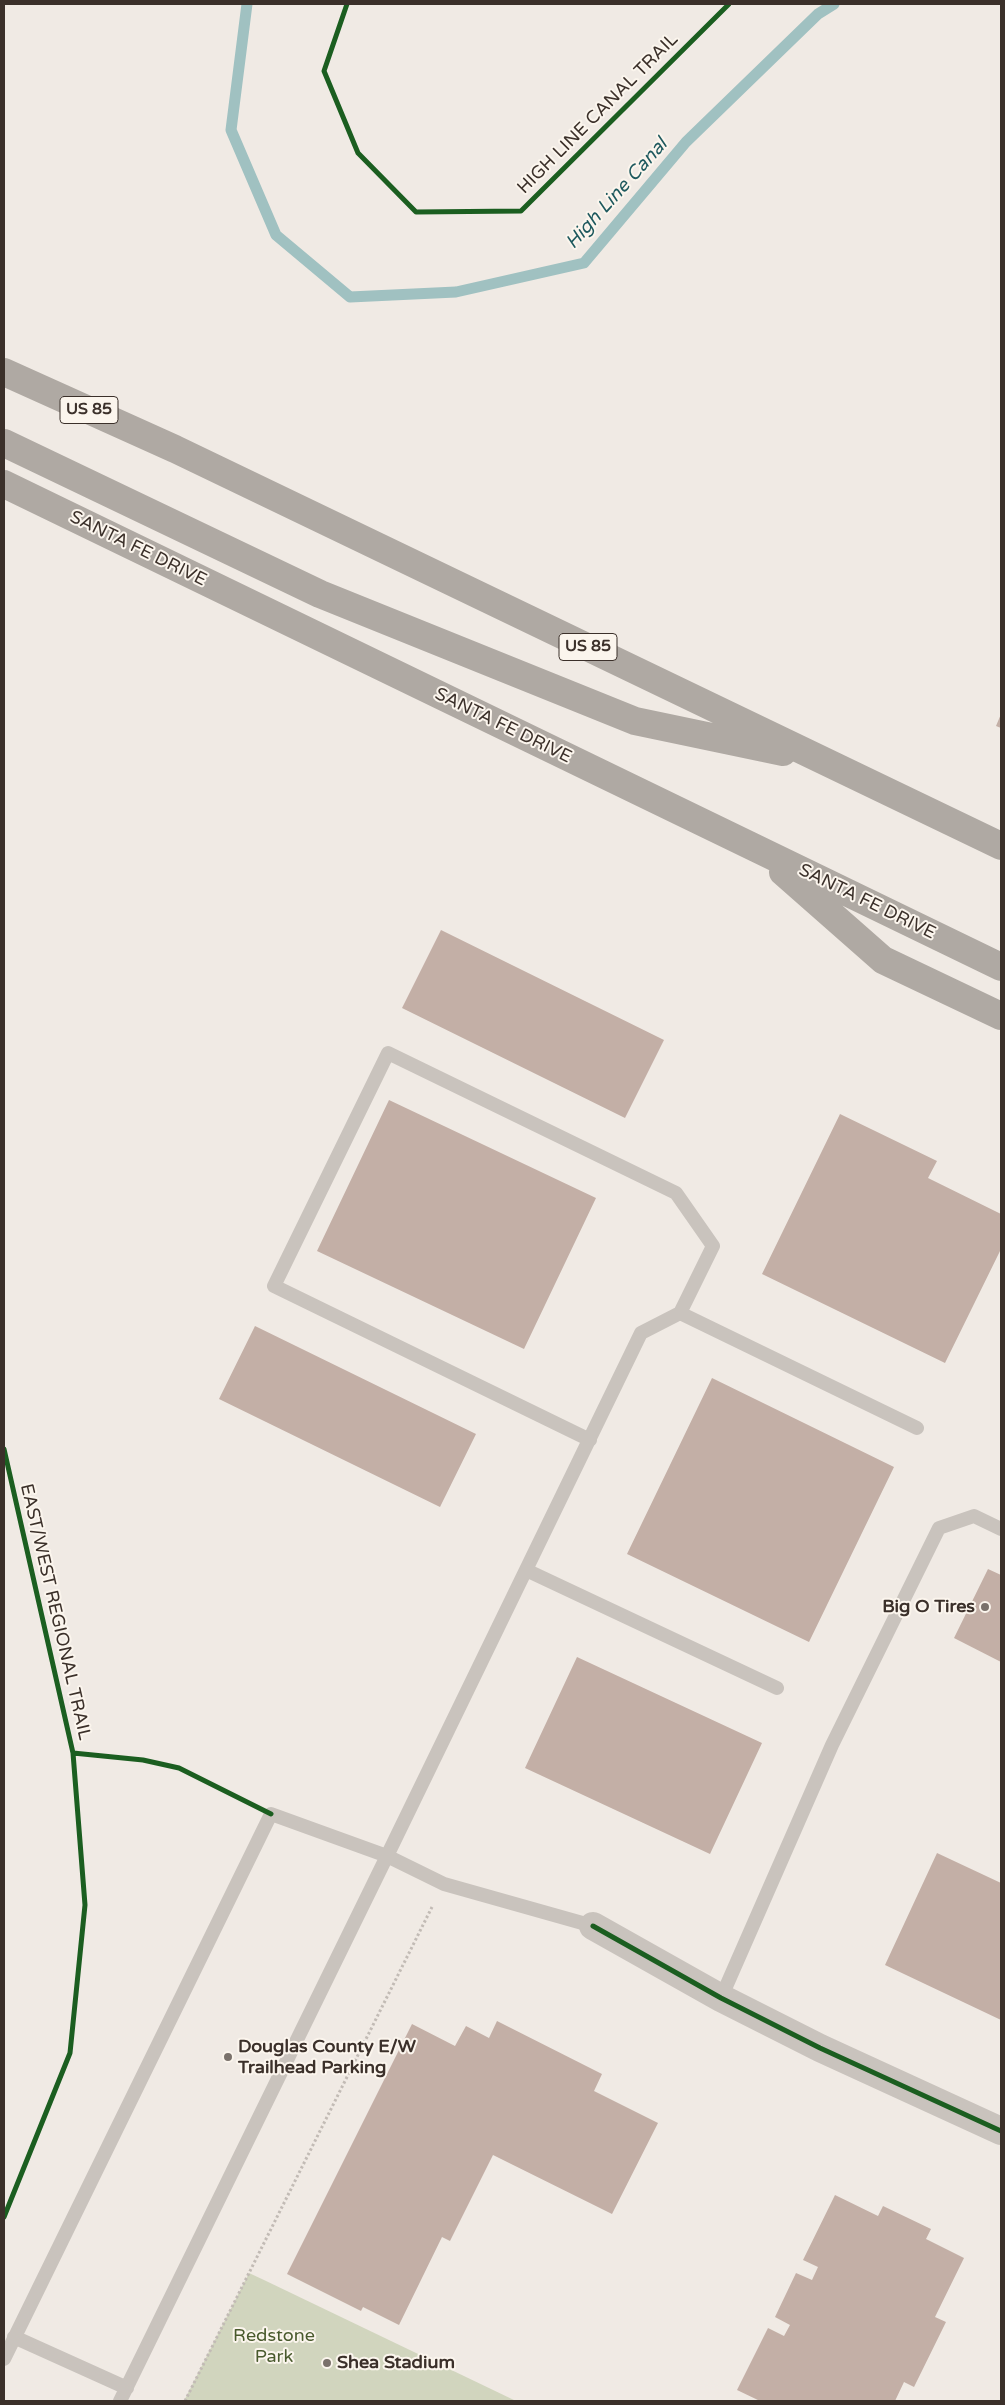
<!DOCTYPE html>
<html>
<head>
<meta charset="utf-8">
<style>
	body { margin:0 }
	#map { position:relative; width:1005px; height:2405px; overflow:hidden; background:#f0eae4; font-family:"Varela Round",sans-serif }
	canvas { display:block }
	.frame { position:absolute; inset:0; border:5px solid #3b302a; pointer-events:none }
</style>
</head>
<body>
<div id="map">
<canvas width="1005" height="2405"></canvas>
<div class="frame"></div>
</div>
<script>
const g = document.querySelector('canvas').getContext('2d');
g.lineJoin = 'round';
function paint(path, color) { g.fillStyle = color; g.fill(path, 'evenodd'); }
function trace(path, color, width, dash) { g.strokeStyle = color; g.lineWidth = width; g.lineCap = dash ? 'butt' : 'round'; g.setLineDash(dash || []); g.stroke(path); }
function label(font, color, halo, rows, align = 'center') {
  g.font = font + ' "Varela Round",sans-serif'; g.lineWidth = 4; g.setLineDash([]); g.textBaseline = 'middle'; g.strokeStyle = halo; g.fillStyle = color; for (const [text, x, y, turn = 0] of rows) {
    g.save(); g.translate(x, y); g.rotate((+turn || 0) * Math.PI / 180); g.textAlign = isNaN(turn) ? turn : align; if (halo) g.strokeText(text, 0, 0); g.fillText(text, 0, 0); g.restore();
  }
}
const green = new Path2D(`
	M249,2273L264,2280L516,2401H184Z`);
const stream = new Path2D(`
	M247,4L231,130L276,235L350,297L456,292L584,263L686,142L818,14L834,4`);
const building = new Path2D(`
	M1001,714V728L996,726Z
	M441,930L664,1040L625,1118L402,1008Z
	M389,1100L596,1198L524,1349L317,1251Z
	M840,1114L937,1161L928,1178L1001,1214V1249L945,1363L762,1274Z
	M255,1326L476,1434L440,1507L219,1399Z
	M712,1378L894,1467L809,1642L627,1554Z
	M988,1569L1001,1575V1662L954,1638Z
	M577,1657L762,1743L710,1854L525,1768Z
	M937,1853L1001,1883V2020L885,1965Z
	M497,2021L602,2074L594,2091L658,2123L612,2214L493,2155L450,2241L442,2237L399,2325L363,2307L361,2311L287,2274L412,2024L455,2046L466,2026L489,2038Z
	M835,2195L878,2216L883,2206L931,2229L926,2239L964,2258L935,2317L946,2322L914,2387L904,2382L895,2401H760L737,2390L768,2328L784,2336L790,2325L775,2317L796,2273L812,2280L818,2267L803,2260Z`);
const path = new Path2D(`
	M185,2401L432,1907`);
const lane = new Path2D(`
	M680,1313L917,1428
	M526,1570L777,1688
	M721,1998L832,1745L939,1528L974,1516L1001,1529
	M14,2337L127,2388
	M4,2359L271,1814L387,1856L641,1333L680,1313L713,1246L676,1193L388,1053L274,1286L590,1440
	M120,2401L387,1856L444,1884L593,1926`);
const street = new Path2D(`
	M593,1926L721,1998L820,2048L1001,2131`);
const highway = new Path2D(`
	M4,372L175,449L1001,846
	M4,443L320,594L635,721L783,752
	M4,484L1001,967
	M783,872L883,960L1001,1016`);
const cycleway = new Path2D(`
	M347,4L324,71L358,153L416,212L521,211L729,4
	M4,1449L73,1753L85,1905L70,2053L4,2217
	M73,1753L143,1760L179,1768L271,1814
	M593,1926L721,1998L820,2048L1001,2131`);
const markers = [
	[985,1607,5,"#7a716b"],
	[228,2057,5,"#7a716b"],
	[327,2363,5,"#7a716b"]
];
const shields = [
	[89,410,58],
	[588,647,58]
];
const shieldNames = [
	["US 85",89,410],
	["US 85",588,647]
];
const streetNames = [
	["HIGH LINE CANAL TRAIL",598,114,-45],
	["SANTA FE DRIVE",138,549,26],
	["SANTA FE DRIVE",503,726,26],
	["SANTA FE DRIVE",867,902,26],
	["EAST/WEST REGIONAL TRAIL",55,1612,77]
];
const poiNames = [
	["Big O Tires",975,1607,"right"],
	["Douglas County E/W",238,2047],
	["Trailhead Parking",238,2068],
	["Shea Stadium",337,2363]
];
const parkNames = [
	["Redstone",274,2336],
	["Park",274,2357]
];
const waterNames = [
	["High Line Canal",617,194,-48]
];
paint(green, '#d1d5be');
trace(stream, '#a0c1c1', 11);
paint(building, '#c3afa6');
trace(path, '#c2bbb5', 3, [2.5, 2.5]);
trace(lane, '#c9c3bd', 14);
trace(street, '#c9c3bd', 28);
trace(highway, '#afa9a3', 28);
trace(cycleway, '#1b5e20', 5);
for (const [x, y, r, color] of markers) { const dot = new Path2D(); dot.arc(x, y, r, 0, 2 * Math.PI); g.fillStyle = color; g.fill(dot); trace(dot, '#fbf5ed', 2); }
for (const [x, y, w] of shields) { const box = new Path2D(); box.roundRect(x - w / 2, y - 13.5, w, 27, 4); g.fillStyle = '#fbf5ed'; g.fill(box); trace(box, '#3b302a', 1); }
label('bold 16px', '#3b302a', null, shieldNames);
label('18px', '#3b302a', '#fbf5ed', streetNames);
label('bold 18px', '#3b302a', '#fbf5ed', poiNames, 'left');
label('18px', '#495a2d', '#fbf5ed', parkNames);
label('italic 19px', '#1e595e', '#fbf5ed', waterNames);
</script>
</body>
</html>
